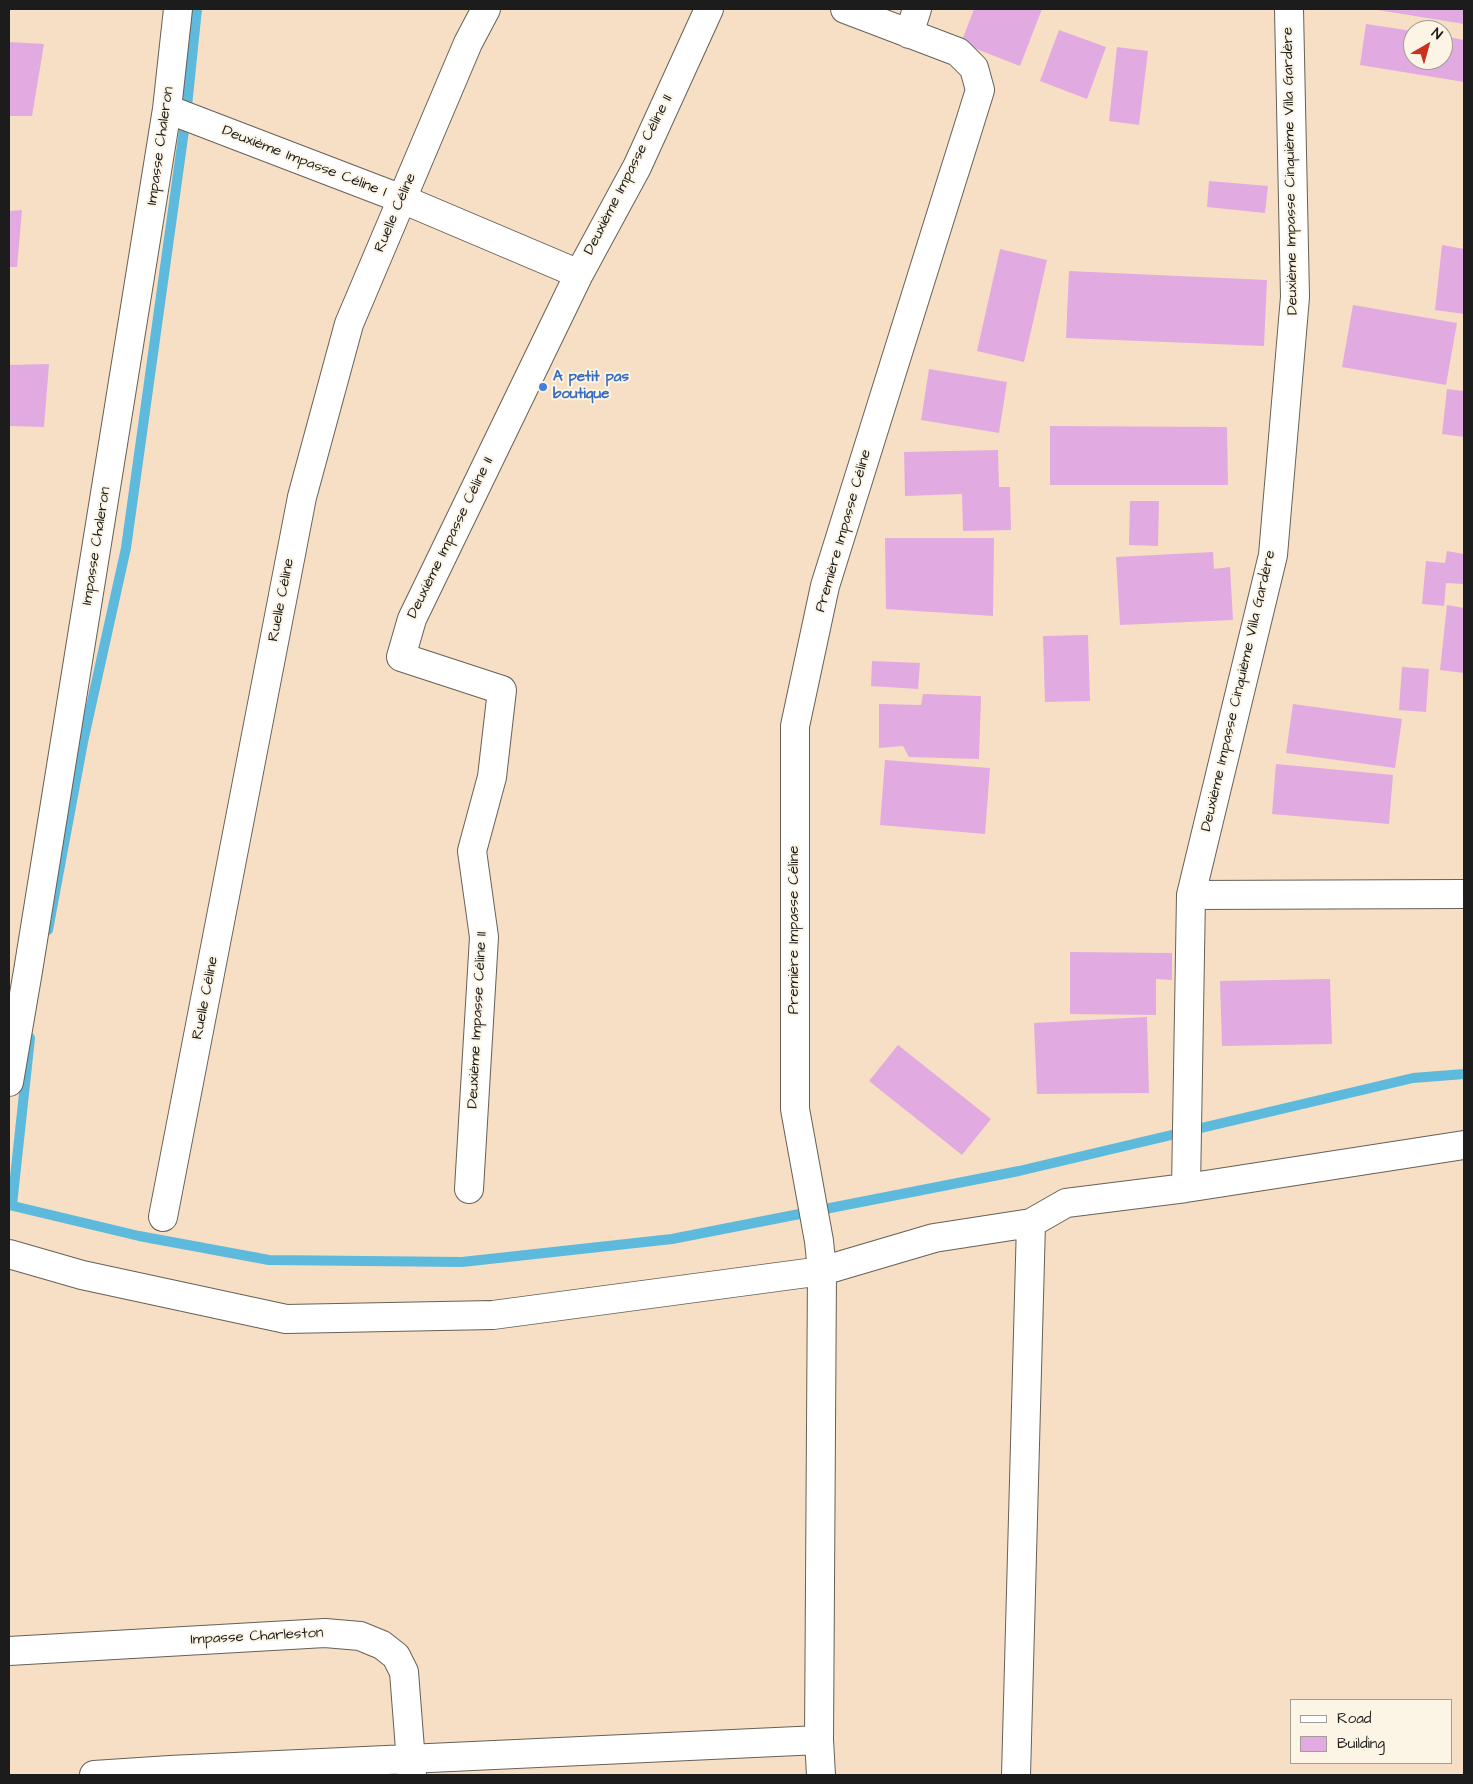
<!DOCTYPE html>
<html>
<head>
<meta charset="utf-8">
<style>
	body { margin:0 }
	#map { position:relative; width:1473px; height:1784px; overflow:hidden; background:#f6dfc4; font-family:"Architects Daughter",sans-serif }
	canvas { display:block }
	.frame { position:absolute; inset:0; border:10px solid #1c1c1c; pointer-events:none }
	.legend { position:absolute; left:1290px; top:1699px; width:162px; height:65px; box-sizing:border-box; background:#fcf5e5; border:1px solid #a29e95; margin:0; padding:6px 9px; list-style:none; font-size:15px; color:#1c1c1c }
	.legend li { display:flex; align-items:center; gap:10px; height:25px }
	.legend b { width:25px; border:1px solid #a29e95 }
	.north { position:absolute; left:1403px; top:20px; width:50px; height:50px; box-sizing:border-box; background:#fcf5e5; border:1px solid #a29e95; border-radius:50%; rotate:38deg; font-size:14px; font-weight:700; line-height:20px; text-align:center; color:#1c1c1c }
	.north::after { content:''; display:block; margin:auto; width:18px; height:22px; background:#c8321e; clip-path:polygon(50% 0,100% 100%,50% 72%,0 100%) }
</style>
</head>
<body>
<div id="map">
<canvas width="1473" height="1784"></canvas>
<div class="frame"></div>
<ul class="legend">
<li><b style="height:6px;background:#fff"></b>Road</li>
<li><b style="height:14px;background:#e1abe1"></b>Building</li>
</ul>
<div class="north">N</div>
</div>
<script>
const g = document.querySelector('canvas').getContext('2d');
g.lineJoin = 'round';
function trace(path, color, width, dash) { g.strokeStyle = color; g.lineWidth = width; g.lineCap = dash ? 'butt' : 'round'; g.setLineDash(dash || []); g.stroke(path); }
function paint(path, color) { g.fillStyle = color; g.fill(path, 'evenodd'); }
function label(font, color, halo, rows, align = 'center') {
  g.font = font + ' "Architects Daughter",sans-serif'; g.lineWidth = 4; g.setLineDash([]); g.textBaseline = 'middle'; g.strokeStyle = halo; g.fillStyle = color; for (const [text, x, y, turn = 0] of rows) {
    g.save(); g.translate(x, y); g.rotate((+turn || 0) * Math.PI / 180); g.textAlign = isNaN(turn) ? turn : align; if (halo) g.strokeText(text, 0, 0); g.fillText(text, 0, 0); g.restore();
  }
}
const stream = new Path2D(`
	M48,930L83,742L126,548L186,116L197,9
	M9,1205L139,1236L269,1260L462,1262L672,1239L1019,1171L1413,1078L1464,1074
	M12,1205L30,1038`);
const building = new Path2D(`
	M974,9H1042L1020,66L961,43Z
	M1379,9H1464V24L1378,10Z
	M1366,24L1413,31V60H1443V36L1464,40V82L1360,65Z
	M1059,30L1106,47L1087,99L1040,81Z
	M9,42L44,44L32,116H9Z
	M1117,47L1148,51L1139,125L1109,121Z
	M1209,181L1268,186L1265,213L1207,207Z
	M22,210L17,267H9V211Z
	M1442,245L1464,249V314L1435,310Z
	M1000,249L1047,260L1024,362L977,351Z
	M1069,271L1267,280L1264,346L1066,338Z
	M1353,305L1457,323L1446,385L1342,367Z
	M49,364L44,427L9,426V365Z
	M929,369L1007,382L999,433L921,420Z
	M1447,389L1464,391V437L1442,434Z
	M1050,426L1227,427L1228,485H1050Z
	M998,450L999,487H1010L1011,530L963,531L962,494L905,496L904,452Z
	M1130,501H1159L1158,546L1129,545Z
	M885,538H994L993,616L886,609Z
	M1447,551L1464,554V584L1446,583L1444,606L1422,604L1426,561L1445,563Z
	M1213,552L1214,569L1230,567L1233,620L1120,625L1116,557Z
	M1447,605L1464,608V673L1440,670Z
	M1088,635L1090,701L1045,702L1043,636Z
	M872,661L920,663L918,689L871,686Z
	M1402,667L1429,669L1426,712L1399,710Z
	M923,694L981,696L979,759L909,757L903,746L879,748V704L921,705Z
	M1293,704L1402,719L1395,768L1286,753Z
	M885,760L990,768L985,834L880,825Z
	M1276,764L1393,775L1389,824L1272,814Z
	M1070,952L1172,953V980L1156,979V1015L1070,1014Z
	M1330,979L1332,1044L1222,1046L1220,981Z
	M1147,1017L1149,1093L1037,1094L1034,1023Z
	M898,1045L991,1119L962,1155L869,1081Z`);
const street = new Path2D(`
	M909,34L917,9
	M167,109L402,199L579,274
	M1191,895L1464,894
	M9,1082L28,971L167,109L178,9
	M1186,1188L1191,895L1273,555L1295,297L1289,9
	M469,1189L484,937L472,851L492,777L502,690L401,657L412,619L579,274L637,167L709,9
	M163,1217L302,497L349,324L468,43L486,9
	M9,1254L82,1275L286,1319L493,1315L822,1271L934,1238L1031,1223L1066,1203L1186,1188L1464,1145
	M9,1651L325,1633L360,1636L382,1645L396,1656L404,1672L412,1775
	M94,1775L170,1770L819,1740
	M821,1775L819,1740L822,1271L819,1241L795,1109V726L825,586L980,90L974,68L958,52L845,9
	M1016,1775L1031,1223`);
const markers = [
	[543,387,5,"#3f7fe0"]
];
const streetNames = [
	["Impasse Chaleron",161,146,-82],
	["Deuxième Impasse Céline I",304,162,21],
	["Deuxième Impasse Cinquième Villa Gardère",1291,171,-91],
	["Deuxième Impasse Céline II",629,175,-63],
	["Ruelle Céline",396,213,-67],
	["Première Impasse Céline",844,531,-74],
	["Deuxième Impasse Céline II",451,538,-64],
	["Impasse Chaleron",97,546,-81],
	["Ruelle Céline",282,600,-79],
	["Deuxième Impasse Cinquième Villa Gardère",1239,691,-77],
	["Première Impasse Céline",795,930,-90],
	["Ruelle Céline",206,998,-79],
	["Deuxième Impasse Céline II",478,1020,-87],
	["Impasse Charleston",257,1637,-3]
];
const shopNames = [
	["A petit pas",553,378],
	["boutique",553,395]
];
trace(stream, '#5ebadc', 10);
paint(building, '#e1abe1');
trace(street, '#686057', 30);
trace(street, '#fff', 28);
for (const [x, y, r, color] of markers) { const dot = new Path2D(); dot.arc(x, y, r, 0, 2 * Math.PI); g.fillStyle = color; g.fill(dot); trace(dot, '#fcf5e5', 2); }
label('15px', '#1c1c1c', '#fcf5e5', streetNames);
label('bold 15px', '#366cbe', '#fcf5e5', shopNames, 'left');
</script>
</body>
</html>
